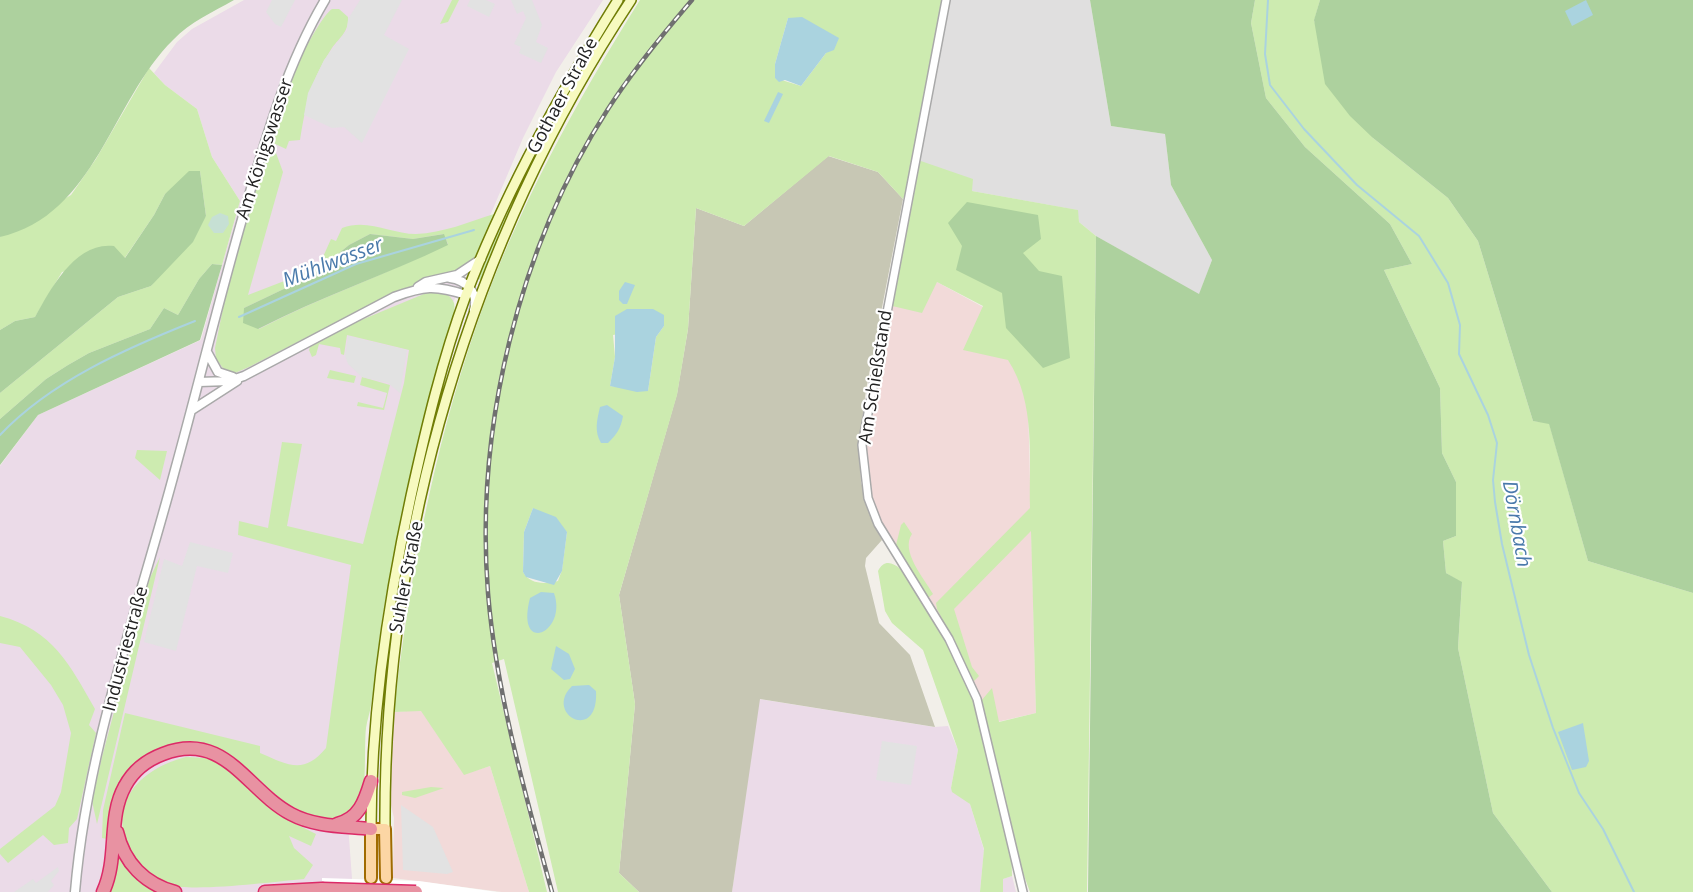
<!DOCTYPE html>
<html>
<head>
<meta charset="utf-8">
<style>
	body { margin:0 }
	canvas { display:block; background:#f2efe9 }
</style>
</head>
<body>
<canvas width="1693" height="892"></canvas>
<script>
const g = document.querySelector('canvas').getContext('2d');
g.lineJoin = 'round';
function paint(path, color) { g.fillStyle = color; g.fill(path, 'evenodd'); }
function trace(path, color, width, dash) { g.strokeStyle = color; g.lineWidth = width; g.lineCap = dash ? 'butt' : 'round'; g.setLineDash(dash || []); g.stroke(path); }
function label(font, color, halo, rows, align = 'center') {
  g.font = font + ' "Open Sans",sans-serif'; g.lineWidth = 4.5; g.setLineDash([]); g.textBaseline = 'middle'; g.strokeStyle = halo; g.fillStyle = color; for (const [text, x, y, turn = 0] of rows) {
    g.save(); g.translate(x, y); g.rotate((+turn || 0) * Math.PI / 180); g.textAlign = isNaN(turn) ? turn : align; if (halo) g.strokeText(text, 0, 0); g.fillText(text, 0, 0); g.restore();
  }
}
const residential = new Path2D(`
	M946,0H1090L1111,126L1165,134L1171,185L1212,260L1199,295L1096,236L1079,222L1077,210L972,191L915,159Z`);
const commercial = new Path2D(`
	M937,282L983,307L1019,376L1028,405L1036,713L984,725L868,498L862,445L888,305Z
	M421,710L464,774L490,766L529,892H502L393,878L394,818L388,792L394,712Z`);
const industrial = new Path2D(`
	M244,0H603L556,72L523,138L400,428L345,783L353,892H0V466L38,415L201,340L240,201L212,157L197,109L165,85L154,73L177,42L192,29Z
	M759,699L934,727L948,726L958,750L951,788L970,804L984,850L980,892H732Z
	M1012,876L1016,892H1003V879Z`);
const construction = new Path2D(`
	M828,156L878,172L903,199L866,390L859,444L861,482L871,518L882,540L866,558L865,566L879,623L910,655L935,727L760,699L732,892H639L619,873L635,704L619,595L677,394L688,329L696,208L744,226Z`);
const grass = new Path2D(`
	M452,0H459L448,22L440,24Z
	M624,0H626L517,200L485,274L481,280L478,279C518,183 570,89 624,0Z
	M640,0H946L915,159L973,179L972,191L1078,210L1079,222L1096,236L1087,892H1030L1011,840L1012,876L1003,879V892H980L984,849L970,804L952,792L951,788L958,750L923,650L892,623L885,611L878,571C902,523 978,707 986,724L981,701L992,688L999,722L1036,713L1031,531L954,609L972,667L979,676L974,681L937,609L936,603L1030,508C1029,458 1036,403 1008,360L963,350L983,306L937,282L922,313L888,305L908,188L903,199L878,172L829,156L744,226L696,208L688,329L677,395L619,595L635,704L619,873L639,892H558L504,659L492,663L547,892H529L490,766L464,775L421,711L394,712C409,581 433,452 476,327C515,213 576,102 640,0ZM788,18L826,53L801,86L775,78V64ZM664,326L656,337L648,391L610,386L615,357L613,335ZM533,508L567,532L562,570L558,581C546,584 530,585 523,572L524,532Z
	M1255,0H1320L1314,21L1373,138L1448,198L1478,241L1533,421L1549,423L1588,561L1693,593V892H1552L1493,813L1458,648L1462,583L1446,573L1443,541L1456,536V482L1442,453L1440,388L1384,270L1412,264L1390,224L1305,147L1266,98L1251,23Z
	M332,9H339L348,17C349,32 340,37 332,48C311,80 306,103 300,140L289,141L286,149L273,143C265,126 315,20 332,9Z
	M149,68L165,85L197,109L212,157L240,201L222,265L212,264L199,279L178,315L164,308L150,329L89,353L68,365L46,379L0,419V393L118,297L151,286L206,216L200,171L165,194L154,215L124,259L62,272L35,317L15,321L0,330V237L71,195L96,159Z
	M276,153L283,172L248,295L318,268L331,239L336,241L342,228C368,218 391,234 416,234C443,233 469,222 494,214L475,257L458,274L431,279L391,294L249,367L235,373L226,372L216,359L215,348L229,279L264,157ZM370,234L413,239L443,234L448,244C386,275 320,297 259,329L244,308L311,276L349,245Z
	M431,291C439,292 451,293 454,303C458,319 433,383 428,403C410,474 394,548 382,620C378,648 376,677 371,705C370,713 367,720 366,728C364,745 367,792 360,804C358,808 351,813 347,816C339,821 329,819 321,818C264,808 244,735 182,743C166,745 153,749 140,759C113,778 108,808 107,839L102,838L103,810L125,713L260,746V753C288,765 304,775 326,748L351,565L238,535L239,521L268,528L282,442L302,444L287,526L363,544L404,383L409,350L347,335L344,355L341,354L340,348L319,344L316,355L312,357L309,350L310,347L354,323Z
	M330,370L356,376L354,383L327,378Z
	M362,377L390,385L384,410L357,406L358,402L383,408L387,393L360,385Z
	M137,450L167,451L160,480L135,458Z
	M904,522L912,534C900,551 924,578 933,594L928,598L896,545L901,525Z
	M160,557L97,824L92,801L102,757L149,580Z
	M0,616C53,630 70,665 95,709L89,725L96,733L77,819L69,828L68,843L54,845L43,835L8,863L0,854V849L55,806L61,792L71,733L63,705L51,685L20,647L0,643Z
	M186,757L206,758L221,764L280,816L316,834L311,846L289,836L294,848L313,865L304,879C272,882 195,892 168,885C151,880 139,868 131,853C106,804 139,769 186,757Z
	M431,787L444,788L415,798L402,795V792Z
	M117,851L159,892H110L118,864Z`);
const forest = new Path2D(`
	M0,0H234C213,12 190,22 173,40C111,101 96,215 0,237Z
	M1090,0H1255L1251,23L1266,98L1305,147L1390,224L1412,264L1384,270L1440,388L1442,453L1456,482V536L1443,541L1446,573L1462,582L1458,648L1493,813L1552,892H1088L1096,236L1199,294L1212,260L1171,185L1165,134L1111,126Z
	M1320,0H1693V593L1588,561L1549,424L1533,421L1478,241L1448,198L1373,138L1350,116L1325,84L1314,20Z
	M189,171H200L206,216L193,242L151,286L118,297L0,393V330L15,321L35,317C51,288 76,241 114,246L125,258L154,215L165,194Z
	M967,202L1038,215L1041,239L1023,253L1039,271L1062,276L1070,358L1043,368L1006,328L1002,293L956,270L962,246L948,223Z
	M370,234L413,239L444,234L448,245C386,275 320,297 258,329L243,323L244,308L311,276L349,245Z
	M212,264L222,265L200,340L38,415L0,465V419L46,379L68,365L89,353L150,329L164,308L178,315L199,279Z`);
const wetland = new Path2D(`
	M220,213L228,216L229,224L223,233H214L208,225L212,217Z`);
const parking = new Path2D(`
	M272,0H295L281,27L275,24L266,12Z
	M360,0H402L384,35L409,49L362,143L344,127L332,128L304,115L308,93L324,60L347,30L348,19Z
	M470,0H486L495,4L489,17L467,6Z
	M511,0H532L542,25L536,42L548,48L541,63L519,53L521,47L514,44L526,18L523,11L517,14Z
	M348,336L407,350L400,393L388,383L362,377L348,364L345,356Z
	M190,542L233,553L228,573L197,566L176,651L144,642L164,559L182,566Z
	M882,741L917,746L911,785L876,780Z
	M401,805L433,827L453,872L447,874L403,870Z
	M58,867L59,871L51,881L54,885L48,892H14L33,879L36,883Z`);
const water = new Path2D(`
	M1586,0L1593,15L1572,26L1565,11Z
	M802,17L839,38L834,50L826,53L801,86L785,80L779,82L775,78V64L788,18Z
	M778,92L783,94L769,123L764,121Z
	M625,282L635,285L627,304H623L619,300V291Z
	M627,309H653L664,315V326L656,337L648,391L637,392L610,386L615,357V316Z
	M607,405L623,416C621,428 617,434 608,443H601C594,431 597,420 600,407Z
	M533,508L556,517L567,532L562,571L554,585L526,577L523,572L524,532Z
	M541,592L554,593C568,633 515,656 530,598Z
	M556,646L569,654L575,669L570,679L564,680L551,669Z
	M589,685L596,691C599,744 543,714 572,686Z
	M1583,723L1589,761L1586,767L1572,770L1558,732Z`);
const pier = new Path2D(`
	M322,878L419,881L497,892H322Z`);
const stream = new Path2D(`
	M1268,0L1265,54L1270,85L1304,129L1357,185L1419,236L1448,283L1460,325L1459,354L1488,415L1497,443L1493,480L1495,502L1502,544L1529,655L1553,728L1579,793L1603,829L1634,892
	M239,317L356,264L474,230
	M0,435C51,381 127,348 195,321`);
const minor = new Path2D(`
	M946,0L862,445L868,498L878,524L949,639L977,699L1023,892`);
const tertiary = new Path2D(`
	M450,278C466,280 479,293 474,310
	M418,287L426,282L457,275L481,259
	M207,352L218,372L233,377
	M199,382L229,381L244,376L394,297C424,286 435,285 466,295
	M192,410L237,381
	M75,892C87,748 138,609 175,470C199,383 220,295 245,209C266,137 287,64 325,0`);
const secondary = new Path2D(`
	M371,829C371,715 387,606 411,496C426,428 442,360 466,295C505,192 560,93 618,0
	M385,829C383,538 470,243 631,0`);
const primary = new Path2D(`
	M371,878V829H385L386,878`);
const motorway = new Path2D(`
	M337,824C359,819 365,801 371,781
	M117,832C124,863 145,884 175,892
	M103,892C119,858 107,818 125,786C133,771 147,760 163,754C225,730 246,790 291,814C315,827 344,826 371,829
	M265,892L322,889`);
const rail = new Path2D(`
	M552,892C526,797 496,692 488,593C475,429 518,248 608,109C633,70 662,35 692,0`);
const motorwayBridge = new Path2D(`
	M322,889L416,892`);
const streetNames = [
	["Gothaer Straße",563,96,-62],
	["Am Königswasser",265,149,-72],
	["Am Schießstand",876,377,-81],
	["Suhler Straße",407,577,-79],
	["Industriestraße",126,649,-75]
];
const waterNames = [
	["Mühlwasser",333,263,-21],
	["Dörnbach",1516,524,80]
];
paint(residential, '#e0dfdf');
paint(commercial, '#f2dad9');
paint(industrial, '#ebdbe8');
paint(construction, '#c7c7b4');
paint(grass, '#cdebb0');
paint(forest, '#add19e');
paint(wetland, '#c6e0d4');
paint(parking, '#e2e2e2');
paint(water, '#aad3df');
paint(pier, '#fff');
trace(stream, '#aad3df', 2);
trace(minor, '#a9a9a9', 10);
trace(tertiary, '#a9a9a9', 11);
trace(secondary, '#707d05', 12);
trace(primary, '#a06b00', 14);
trace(motorway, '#dc2a67', 15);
trace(minor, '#fff', 7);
trace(tertiary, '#fff', 8);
trace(secondary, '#f7fabf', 9);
trace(primary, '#fcd6a4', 10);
trace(motorway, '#e892a2', 12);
trace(rail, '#707070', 4.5);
trace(rail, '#fff', 2, [7]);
trace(motorwayBridge, '#dc2a67', 15, []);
trace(motorwayBridge, '#e892a2', 12);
label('18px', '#222', '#fff', streetNames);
label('italic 20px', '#4a7aab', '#fff', waterNames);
</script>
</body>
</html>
